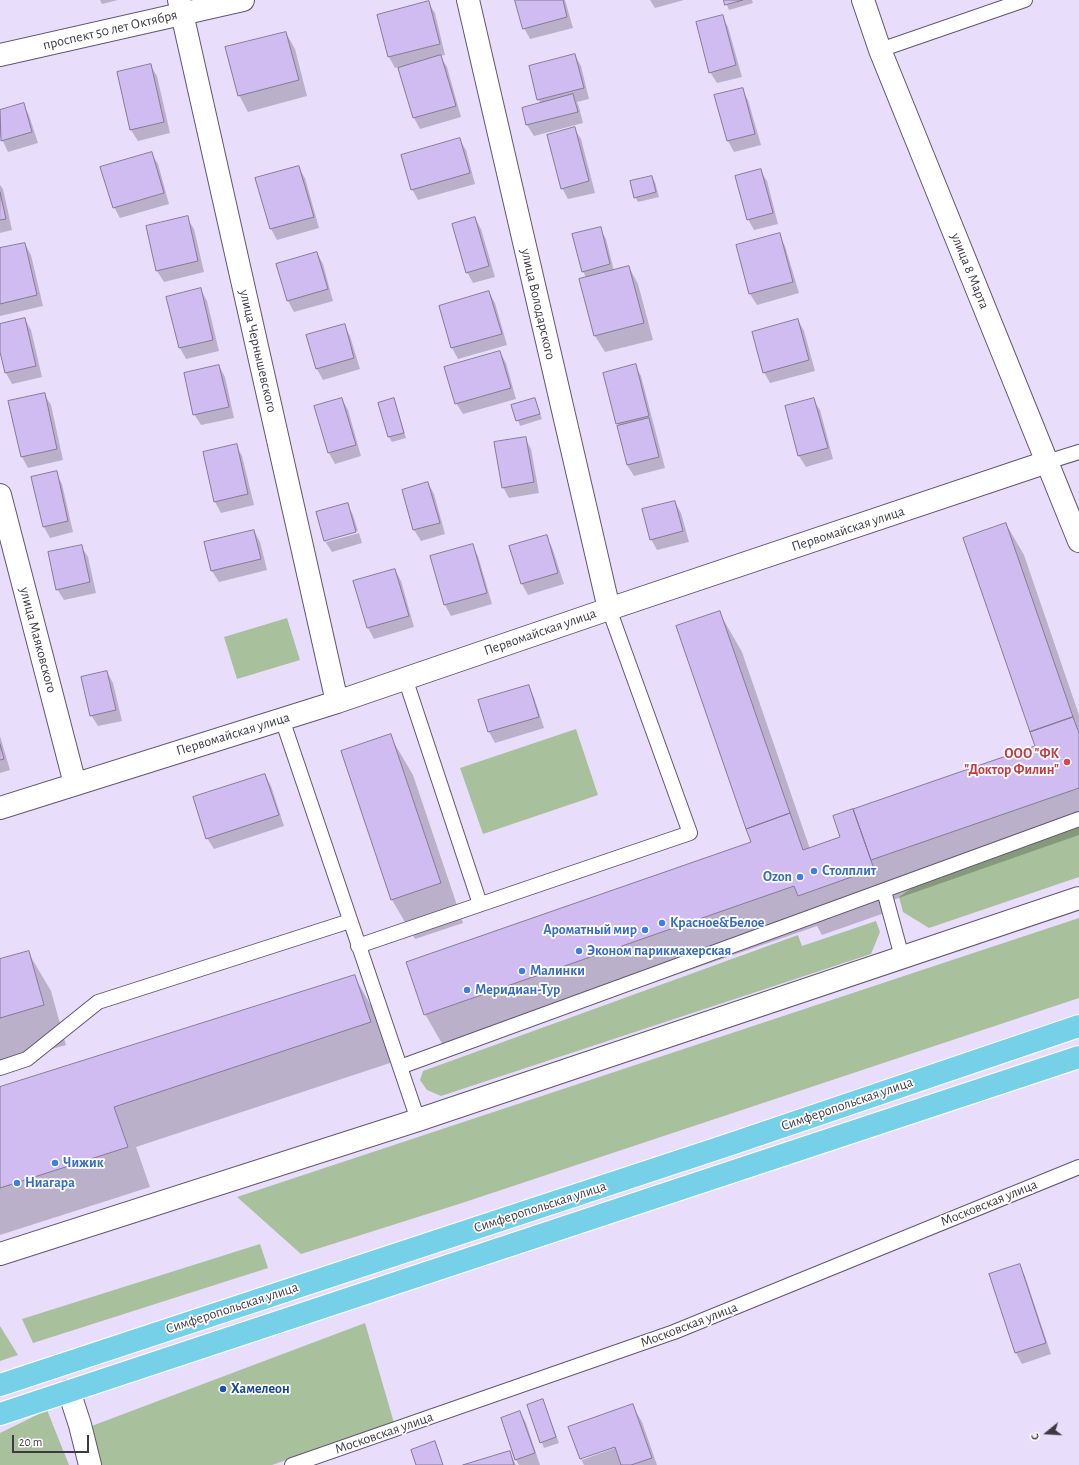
<!DOCTYPE html>
<html>
<head>
<meta charset="utf-8">
<style>
	body { margin:0 }
	#map { position:relative; width:1079px; height:1465px; overflow:hidden; background:#e9ddfc; font-family:"Alegreya Sans",sans-serif }
	canvas { display:block }
	.north { position:absolute; left:1027px; top:1413px; width:40px; height:40px; -webkit-text-stroke:3px #fff; paint-order:stroke; rotate:252deg; font-size:11px; font-weight:700; line-height:16px; text-align:center; color:#3e3945 }
	.north::after { content:''; display:block; margin:auto; width:14px; height:18px; background:#3e3945; clip-path:polygon(50% 0,100% 100%,50% 72%,0 100%) }
	.scale { position:absolute; left:12px; top:1435px; width:77px; height:18px; box-sizing:border-box; border:2px solid #3e3945; border-top:0; padding-left:5px; font-size:12px; line-height:14px; white-space:nowrap; color:#3e3945; -webkit-text-stroke:3px #fff; paint-order:stroke }
</style>
</head>
<body>
<div id="map">
<canvas width="1079" height="1465"></canvas>
<div class="north">С</div>
<div class="scale">20 m</div>
</div>
<script>
const g = document.querySelector('canvas').getContext('2d');
g.lineJoin = 'round';
function paint(path, color) { g.fillStyle = color; g.fill(path, 'evenodd'); }
function trace(path, color, width, dash) { g.strokeStyle = color; g.lineWidth = width; g.lineCap = dash ? 'butt' : 'round'; g.setLineDash(dash || []); g.stroke(path); }
function label(font, color, halo, rows, align = 'center') {
  g.font = font + ' "Alegreya Sans",sans-serif'; g.lineWidth = 3.5; g.setLineDash([]); g.textBaseline = 'middle'; g.strokeStyle = halo; g.fillStyle = color; for (const [text, x, y, turn = 0] of rows) {
    g.save(); g.translate(x, y); g.rotate((+turn || 0) * Math.PI / 180); g.textAlign = isNaN(turn) ? turn : align; if (halo) g.strokeText(text, 0, 0); g.fillText(text, 0, 0); g.restore();
  }
}
const green = new Path2D(`
	M287,618L300,660L237,679L224,637Z
	M576,729L598,795L483,834L460,768Z
	M1079,826V877L929,928L903,912L899,897L913,887Z
	M1079,918V998L462,1203L301,1254L237,1197Z
	M876,921L880,932L871,954L441,1096L427,1090L420,1080L423,1071L798,935L802,946Z
	M260,1244L268,1268L33,1343L22,1319Z
	M365,1323L394,1423L272,1465H99L89,1427Z
	M0,1326L18,1355L0,1361Z
	M47,1410L69,1465H0V1433Z`);
const shadow = new Path2D(`
	M100,0H118L102,4Z
	M516,0H565L573,28L530,39L524,28Z
	M650,0H684L655,8Z
	M725,0H752L753,3L729,10Z
	M428,2L435,13L445,55L440,56L447,67L461,117L420,129L414,118L399,67L395,68L389,57L378,15Z
	M722,16L728,27L742,77L717,83L710,72Z
	M286,33L295,49L307,96L248,112L239,95Z
	M575,55L581,66L589,99L577,102L579,107L583,123L534,136L527,125L541,104L538,99Z
	M150,65L157,76L170,133L138,141L131,130L118,73Z
	M742,89L748,100L761,145L734,152L728,141L716,96Z
	M23,104L29,115L38,143L8,152L0,135V111Z
	M574,128L581,139L595,193L568,199L562,188Z
	M459,139L466,150L475,184L418,200L412,189Z
	M151,153L158,164L169,204L120,218L114,207Z
	M298,167L305,178L319,228L277,240L271,229L256,179Z
	M760,170L767,181L778,224L754,230L748,219Z
	M652,177L655,182L659,197L638,202L635,197Z
	M0,185L3,189L12,230L0,233Z
	M187,218L194,229L204,272L164,282L157,271Z
	M475,218L481,229L495,277L473,283L467,272Z
	M600,228L606,239L614,271L629,267L638,284L653,340L605,352L595,336L581,279L586,278L583,271Z
	M779,235L785,246L799,293L757,305L750,294L737,246Z
	M25,244L31,255L43,306L0,316V249Z
	M317,253L323,264L333,301L294,312L288,301L277,264Z
	M201,290L207,301L219,351L186,359L180,348L168,297Z
	M489,292L495,303L507,345L458,359L452,348L440,306Z
	M25,319L31,330L42,377L12,384L6,373L0,348V325Z
	M798,320L804,331L815,371L770,383L764,372Z
	M344,325L350,336L360,369L323,380L317,369Z
	M500,352L506,363L516,399L463,414L456,403Z
	M635,365L641,376L665,468L634,476L627,465L619,427L604,373Z
	M219,366L225,377L234,418L201,425L194,414Z
	M44,394L51,405L63,460L28,468L22,457L9,402Z
	M342,399L348,410L361,456L335,464L329,453L316,407Z
	M393,399L396,404L406,438L392,442L389,437L379,403Z
	M813,399L820,410L833,459L806,467L799,456L786,407Z
	M535,400L542,419L520,426L513,406Z
	M525,438L531,449L539,493L509,498L503,487Z
	M236,445L242,456L254,505L221,513L215,502Z
	M56,473L62,484L73,532L50,538L44,527Z
	M428,483L434,494L445,534L421,541L414,530L403,490Z
	M675,502L681,513L689,542L657,550L651,539Z
	M347,504L353,515L358,531L326,540V542L359,533L362,543L332,552L325,541L317,513Z
	M1006,524L1024,555L1079,715V835L893,900L896,909L822,935L817,926L448,1054L425,1014L752,842L719,612L742,652L810,849L842,838L834,816L1036,746Z
	M254,531L260,542L267,570L219,582L212,571L206,542Z
	M546,536L552,547L564,584L528,595L522,584L510,547Z
	M472,545L478,556L492,604L451,616L445,605L431,557Z
	M81,546L88,557L96,593L64,600L57,589Z
	M395,570L401,581L414,627L374,639L368,628L355,581Z
	M107,672L113,683L122,721L98,726L91,715Z
	M528,686L534,697L544,728L495,743L489,732L479,701Z
	M0,736L10,770L0,773Z
	M390,736L413,775L463,923L415,939L392,900L342,752Z
	M265,775L271,786L284,826L214,849L207,838Z
	M28,952L51,991L66,1045L0,1064V960Z
	M354,976L377,1016L393,1062L136,1147L150,1187L0,1235V1088Z
	M1019,1265L1025,1276L1051,1354L1022,1364L1016,1353L990,1275Z
	M543,1400L559,1443L544,1448L528,1406Z
	M632,1405L642,1422L657,1465H584L581,1459L570,1427ZM619,1444L620,1446L582,1460V1457Z
	M520,1412L526,1423L540,1465H519L516,1460L502,1418Z
	M509,1452L516,1465H466Z`);
const building = new Path2D(`
	M515,0H563L567,17L523,29Z
	M724,0H743L725,5Z
	M429,1L440,44L388,57L377,15Z
	M723,15L736,65L709,73L696,22Z
	M286,32L299,80L238,96L225,47Z
	M575,54L584,88L537,100L529,66Z
	M441,55L456,106L413,118L398,68Z
	M151,64L164,122L130,130L117,72Z
	M743,88L755,134L727,141L714,95Z
	M573,94L578,112L526,125L522,108Z
	M24,103L32,132L1,141L0,110Z
	M575,127L589,181L561,189L547,135Z
	M460,138L470,173L411,190L401,155Z
	M152,152L164,193L113,208L100,167Z
	M299,166L314,217L270,229L255,178Z
	M761,169L773,213L747,220L735,176Z
	M652,176L656,192L634,198L630,181Z
	M0,192L6,219L0,220Z
	M188,216L198,261L156,271L146,226Z
	M475,217L489,266L466,273L452,224Z
	M601,227L610,264L582,272L572,234Z
	M780,233L793,282L749,294L736,245Z
	M25,243L37,295L0,304V248Z
	M317,252L328,289L287,301L276,264Z
	M629,266L644,323L594,336L579,279Z
	M201,288L213,340L179,348L166,297Z
	M489,291L502,334L451,348L439,306Z
	M25,318L36,366L5,373L0,352V324Z
	M798,319L809,360L763,373L752,332Z
	M345,324L354,358L316,369L306,335Z
	M500,351L511,388L455,404L444,367Z
	M636,364L649,416L616,424L603,373Z
	M219,365L229,407L193,415L184,373Z
	M45,393L57,449L21,457L8,401Z
	M342,398L356,445L328,453L314,406Z
	M394,398L404,433L388,437L378,403Z
	M535,398L540,414L516,421L511,405Z
	M814,398L828,448L798,456L785,406Z
	M649,418L659,457L627,465L617,426Z
	M526,437L534,482L502,488L494,442Z
	M237,444L248,494L214,502L203,452Z
	M57,471L68,521L43,527L31,477Z
	M428,482L440,523L413,530L402,490Z
	M675,501L683,531L650,540L642,509Z
	M348,503L356,532L324,541L316,512Z
	M1006,523L1073,717L1030,732L963,538Z
	M254,530L261,559L211,571L204,542Z
	M547,535L558,573L521,584L509,546Z
	M473,544L487,593L444,605L430,556Z
	M82,545L90,582L56,590L48,552Z
	M395,569L409,616L367,628L353,581Z
	M720,611L790,813L746,829L676,626Z
	M107,671L116,710L90,716L81,677Z
	M529,685L539,717L488,732L478,700Z
	M1073,717L1079,733V788L871,860L853,809L1035,746L1030,732Z
	M391,734L441,883L391,900L341,751Z
	M0,744L4,759L0,760Z
	M265,774L279,815L206,839L193,797Z
	M853,809L874,869L798,896L794,886L424,1015L406,962L751,842L746,829L790,813L803,850L840,837L833,816Z
	M29,951L44,1005L0,1018V959Z
	M355,975L371,1022L114,1107L128,1147L0,1188V1087Z
	M1020,1264L1046,1343L1015,1353L989,1274Z
	M543,1399L556,1437L540,1443L527,1405Z
	M633,1404L652,1458L631,1465H621L615,1447L580,1459L568,1427Z
	M520,1411L535,1453L515,1460L501,1418Z
	M435,1441L443,1465H416L411,1450Z
	M510,1451L514,1465H463Z`);
const lane = new Path2D(`
	M880,50L1025,0
	M1047,462L1079,452
	M405,678L480,904
	M282,719L418,1120
	M884,891L902,957
	M358,946L690,833L609,609
	M400,1067L1079,819
	M0,1068L27,1059L98,1002L350,921
	M292,1465L674,1332L1079,1167`);
const street = new Path2D(`
	M179,0L337,702
	M468,0L609,609
	M0,495L75,784
	M0,808L337,702L609,609L1047,462
	M0,1254L418,1120L1079,898
	M69,1391L80,1425L90,1465`);
const secondary = new Path2D(`
	M863,0L880,50L1079,541
	M0,55L243,0`);
const primary = new Path2D(`
	M0,1385L728,1145L1079,1026
	M0,1414L1079,1057`);
const markers = [
	[1067,762,4,"#e0444e"],
	[814,871,4,"#3f7fe0"],
	[800,877,4,"#3f7fe0"],
	[662,923,4,"#3f7fe0"],
	[645,930,4,"#3f7fe0"],
	[579,951,4,"#3f7fe0"],
	[522,971,4,"#3f7fe0"],
	[467,990,4,"#3f7fe0"],
	[55,1163,4,"#3f7fe0"],
	[17,1183,4,"#3f7fe0"],
	[223,1389,4,"#1a4fb4"]
];
const streetNames = [
	["проспект 50 лет Октября",110,30,-13],
	["улица 8 Марта",970,271,68],
	["улица Володарского",538,304,77],
	["улица Чернышевского",258,351,77],
	["Первомайская улица",848,529,-18],
	["Первомайская улица",540,632,-19],
	["улица Маяковского",38,640,75],
	["Первомайская улица",233,734,-17],
	["Симферопольская улица",847,1104,-19],
	["Московская улица",989,1203,-22],
	["Симферопольская улица",540,1207,-18],
	["Симферопольская улица",232,1308,-18],
	["Московская улица",689,1325,-21],
	["Московская улица",384,1433,-19]
];
const healthNames = [
	["ООО \"ФК",1059,754],
	["\"Доктор Филин\"",1059,770]
];
const shopNames = [
	["Столплит",822,871],
	["Ozon",792,877,"right"],
	["Красное&Белое",670,923],
	["Ароматный мир",637,930,"right"],
	["Эконом парикмахерская",587,951],
	["Малинки",530,971],
	["Меридиан-Тур",475,990],
	["Чижик",63,1163],
	["Ниагара",25,1183]
];
const transitNames = [
	["Хамелеон",231,1389]
];
paint(green, '#a9c09c');
paint(shadow, '#0003');
paint(building, '#d0bcf0');
trace(building, '#857a96', 1);
trace(lane, '#605670', 16);
trace(street, '#605670', 24);
trace(secondary, '#605670', 24);
trace(primary, '#fff', 24);
trace(lane, '#fff', 14);
trace(street, '#fff', 22);
trace(secondary, '#fff', 22);
trace(primary, '#76d1e8', 22);
for (const [x, y, r, color] of markers) { const dot = new Path2D(); dot.arc(x, y, r, 0, 2 * Math.PI); g.fillStyle = color; g.fill(dot); trace(dot, '#fff', 1.5); }
label('14px', '#3e3945', '#fff', streetNames);
label('bold 14px', '#be3a42', '#fff', healthNames, 'right');
label('bold 14px', '#366cbe', '#fff', shopNames, 'left');
label('bold 14px', '#164399', '#fff', transitNames, 'left');
</script>
</body>
</html>
